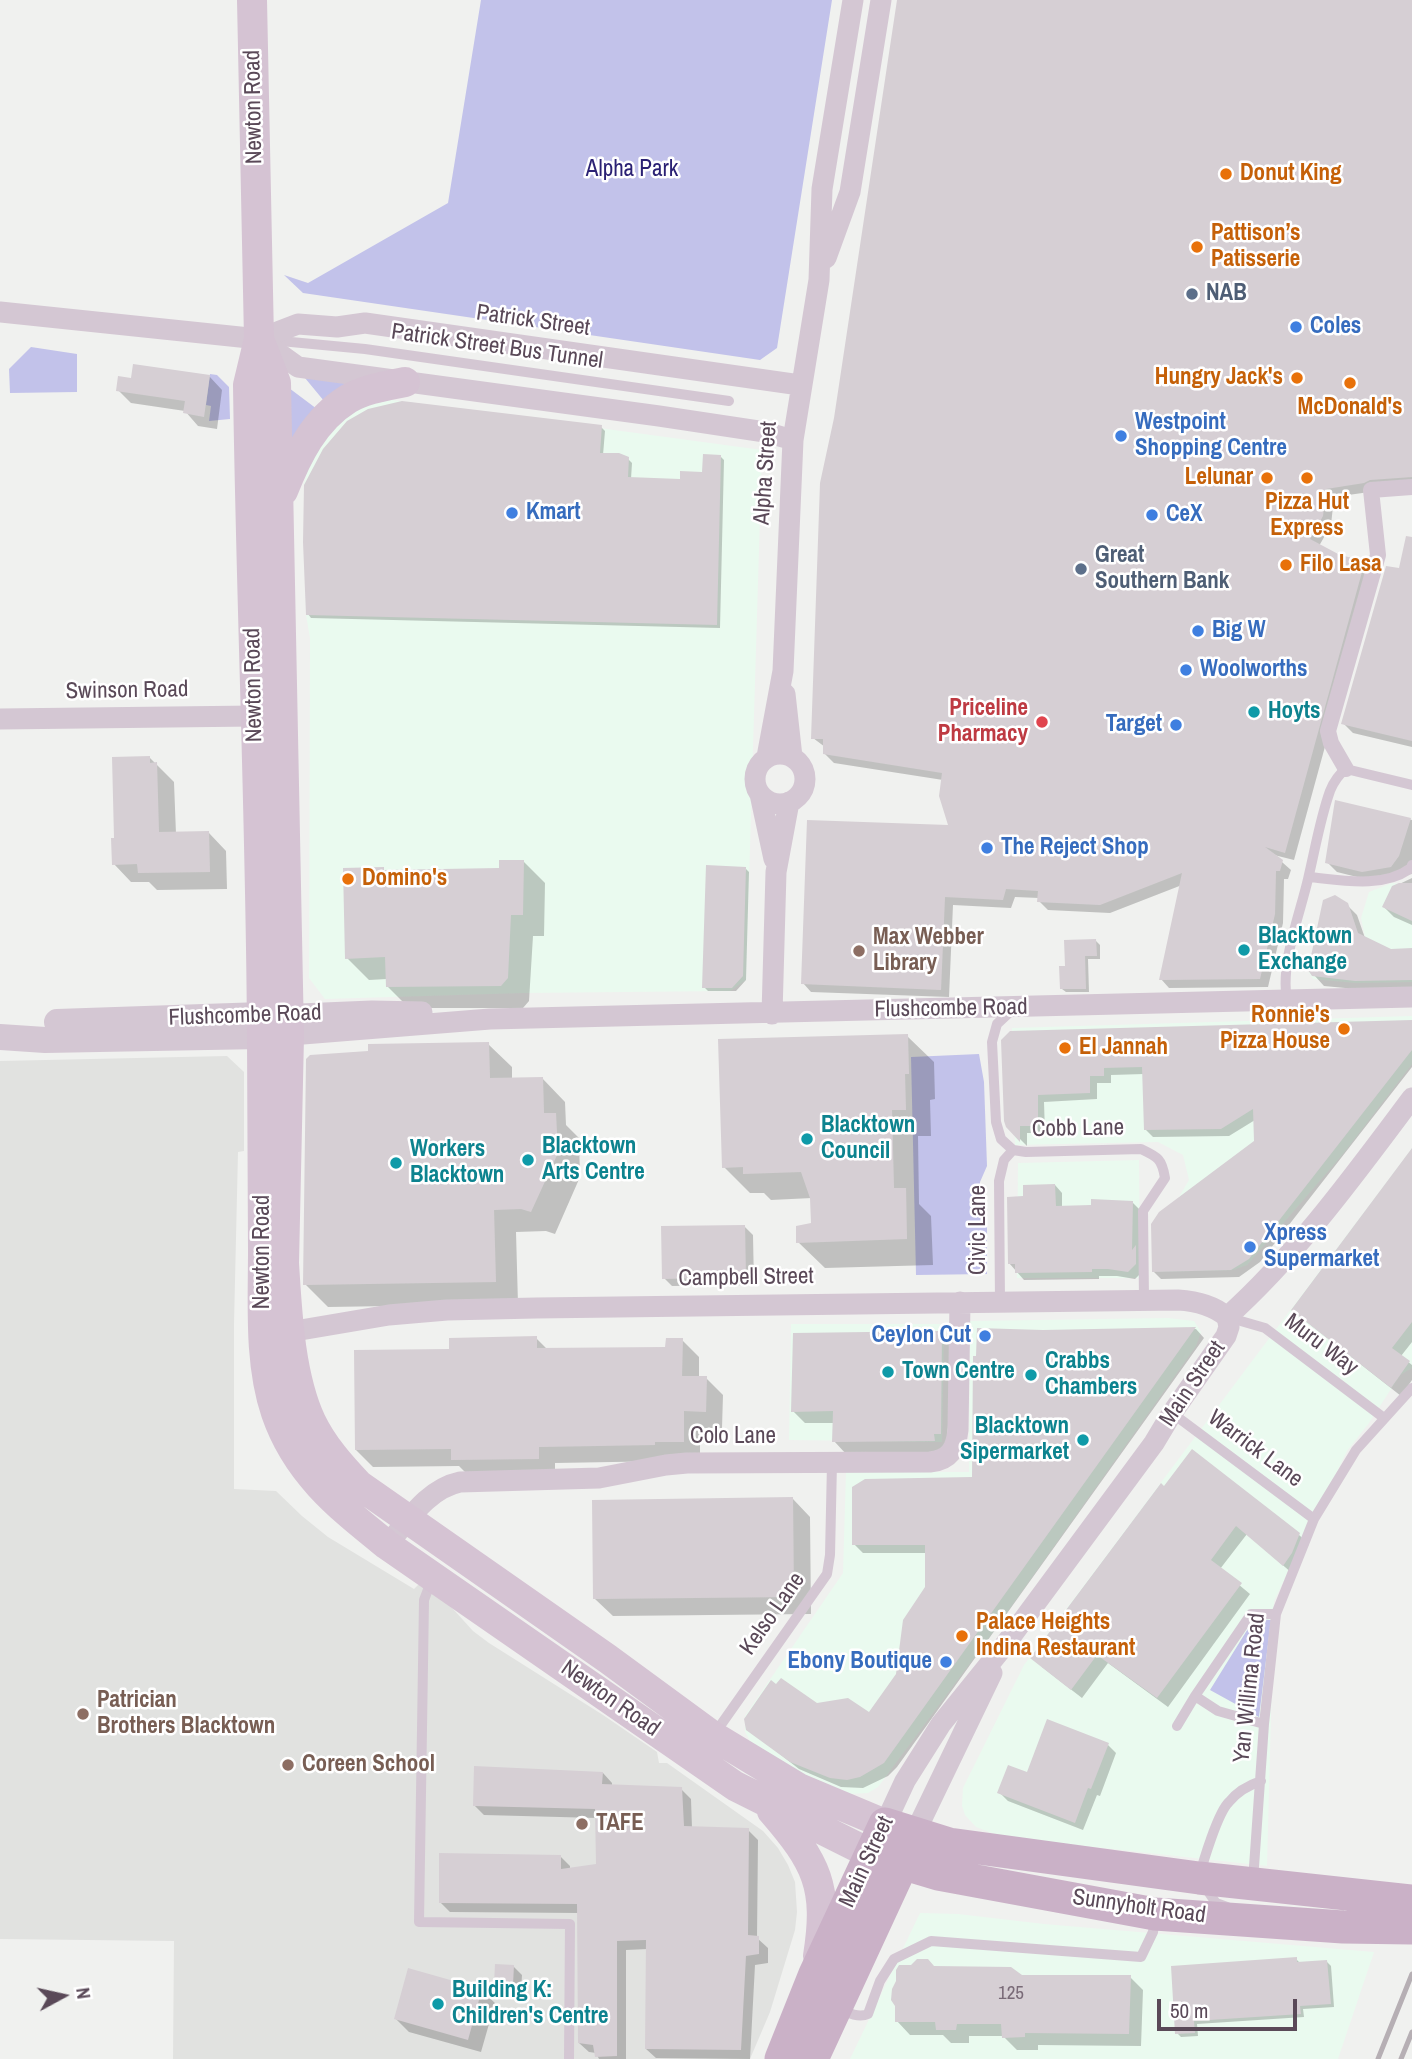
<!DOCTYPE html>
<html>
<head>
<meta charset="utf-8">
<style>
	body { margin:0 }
	#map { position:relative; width:1412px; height:2059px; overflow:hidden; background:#f0f1ef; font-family:"Archivo Narrow",sans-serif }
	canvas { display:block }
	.north { position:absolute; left:28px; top:1961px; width:70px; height:70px; -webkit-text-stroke:5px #fff; paint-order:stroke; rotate:82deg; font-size:19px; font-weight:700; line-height:28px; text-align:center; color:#5a4958 }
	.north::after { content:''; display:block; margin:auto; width:24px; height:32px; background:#5a4958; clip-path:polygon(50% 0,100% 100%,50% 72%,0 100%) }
	.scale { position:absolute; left:1157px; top:1999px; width:140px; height:32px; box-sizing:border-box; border:4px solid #5a4958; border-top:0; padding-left:9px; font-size:21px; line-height:24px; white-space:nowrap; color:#5a4958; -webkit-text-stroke:5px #fff; paint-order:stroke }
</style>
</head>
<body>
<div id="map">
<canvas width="1412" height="2059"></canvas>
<div class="north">N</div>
<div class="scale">50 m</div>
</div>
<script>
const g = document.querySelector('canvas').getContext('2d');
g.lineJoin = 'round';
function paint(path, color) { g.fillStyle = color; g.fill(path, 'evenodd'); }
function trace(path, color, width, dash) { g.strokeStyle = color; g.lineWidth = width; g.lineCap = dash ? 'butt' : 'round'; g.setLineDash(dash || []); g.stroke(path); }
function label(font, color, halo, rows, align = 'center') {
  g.font = font + ' "Archivo Narrow",sans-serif'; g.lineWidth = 5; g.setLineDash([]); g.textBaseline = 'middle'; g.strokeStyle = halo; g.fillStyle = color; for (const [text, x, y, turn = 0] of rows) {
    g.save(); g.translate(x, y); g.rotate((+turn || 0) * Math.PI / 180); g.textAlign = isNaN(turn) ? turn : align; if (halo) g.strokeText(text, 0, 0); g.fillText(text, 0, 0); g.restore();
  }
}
const commercial = new Path2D(`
	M392,400L762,450L746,980L730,991L522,993L325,999L309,978L310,638L306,615L304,484L310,459L322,438L350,412L375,402Z
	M1392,883L1412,885V982L1356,983L1313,979L1309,973L1323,903L1335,897L1342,899L1346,903L1349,943L1365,937L1361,918L1369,892Z
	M1412,1016V1064L1343,1154L1247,1265L1233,1270L1152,1272L1165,1221L1189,1180L1183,1155L1158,1142L1015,1145L1012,1028Z
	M1412,1148V1368L1400,1375L1369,1423L1347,1451L1274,1601L1267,1866L1003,1837L976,1827L965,1815L962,1806L963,1788L1024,1665Z
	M1139,1160L1140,1278H1017L1018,1163Z
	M1168,1318L1194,1321L1201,1332L1196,1346L991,1635L878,1787L868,1793L849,1794L798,1772L752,1744L745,1732V1716L843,1573L846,1472H969L970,1321Z
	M791,1324H944L942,1442L789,1440Z
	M920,1913L958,1914L1044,1924L1374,1952L1338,2059H850Z`);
const education = new Path2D(`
	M227,1056L244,1072V1151L238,1152L234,1324V1489L276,1491L302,1516L328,1537L414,1589L420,1583L444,1599L473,1631L489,1643L603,1715L657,1752L659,1763H667L763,1831L778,1848L788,1865L795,1882L797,1912L795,1930L770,2012L750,2059H173L174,1941L0,1939V1061Z`);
const green = new Path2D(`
	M481,0H832L777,348L760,360L303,293L284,275L308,283L448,203Z
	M31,347L77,354V392L10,393L9,369Z
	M210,374L217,375L229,387L230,419L209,421L211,406L206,405Z
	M305,378L344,383V387L324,401Z
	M289,388L317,409L289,448Z
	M979,1054L984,1082L987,1166L980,1182V1191L987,1224V1274L916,1275L911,1057Z
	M1254,1619L1271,1620L1259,1717L1210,1690Z`);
const shadow = new Path2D(`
	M899,0H1412V486L1334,497L1331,525L1319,546L1340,557L1364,563L1373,571L1294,860L1274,855L1291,870L1288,879H1284L1283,923L1268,987L1169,988L1161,979L1182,885L1110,913L1048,910L1039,901V898L1015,897L1011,908L953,905L949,997L811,992L803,983L950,827L943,780L834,763L825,754V747L813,738L836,418Z
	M209,376L222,390L217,429L198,426L185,411L131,403L118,390Z
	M601,427L605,431L603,455L628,459L632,463L631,479L682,481L704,474L721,457L724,460L720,628L311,618L308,614Z
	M1412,541V747L1353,733L1343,723Z
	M149,757L174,782L176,834L209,833L226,851L227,889L157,890L149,882H131L114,864L115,840Z
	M1337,802L1412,820V874L1373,881L1337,872L1327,862Z
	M523,861L545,883L544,936H533L529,1001L523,1008H409L387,986V979L369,980L347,958L383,869L386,872L501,870Z
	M746,869L749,872L746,980L736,991H708L704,987Z
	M1412,878V925L1394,917L1384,907L1393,887Z
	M1347,905L1357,915L1365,938L1390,951L1412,950V989L1366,990L1324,986L1314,975Z
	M1096,941L1100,945V959H1088L1089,992H1066L1062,989L1066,968Z
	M1412,1024V1067L1260,1262L1239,1277L1161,1279L1153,1271L1256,1142L1255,1120L1229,1136L1153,1137L1145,1129L1144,1074L1111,1075V1083H1097V1099L1044,1102L1045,1133H1027V1146L1007,1126L1003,1040Z
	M907,1036L934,1062L935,1099L930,1100L931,1136H918L919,1204L931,1216L933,1265L825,1268L798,1242L812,1224V1198L771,1200L764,1193H750L724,1167Z
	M488,1044L512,1067V1079L542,1078L565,1102L566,1125L579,1138L580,1177L555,1234L546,1231L516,1232L518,1304L328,1307L305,1284Z
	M1412,1151V1342L1401,1356L1412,1365V1380L1401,1396L1302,1318Z
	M1055,1185L1062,1193V1208L1132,1202L1140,1210L1142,1272L1135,1279L1117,1276H1099V1279L1024,1280L1017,1272L1009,1263L1025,1198Z
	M744,1226L753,1235L754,1285L672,1286L664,1278Z
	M1196,1329L1204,1338L897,1767L888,1776L863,1788L841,1787L799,1769L748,1729L816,1705L870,1715L898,1674L927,1588V1553H863L854,1544L974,1479L1043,1332Z
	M941,1333L954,1345L946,1453L846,1454L834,1441V1423H805L793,1411Z
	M536,1338L548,1350L667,1349L682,1340L699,1357V1378H706L723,1395L722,1428H700V1458L671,1461L555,1463V1475L470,1477L459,1466L373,1467L356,1450L451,1350Z
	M1161,1486L1299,1535L1309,1544L1293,1574L1247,1534L1220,1569L1250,1594L1168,1707L1108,1663L1082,1698L1042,1667Z
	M793,1499L810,1517L811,1614L613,1616L595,1599Z
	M1108,1745L1116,1753L1100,1796L1097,1795L1083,1830L1008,1801L999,1792L1028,1774Z
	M603,1773L612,1783V1786L681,1789L691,1799L692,1828L748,1830L758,1840L757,1938L768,1948V1963L755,1965L750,2059L656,2058L646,2049L648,1949L626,1950V2059H599L596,2053L589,2052L579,2043V1913L450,1912L440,1902L560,1856L570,1866V1870L598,1866L597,1818L484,1815L474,1805Z
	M1296,1959L1301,1964L1327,1962L1331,1966L1334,2007L1303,2009L1304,2017L1197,2024L1198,2036L1181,2037L1177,2033L1172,1968Z
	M513,1966L522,1975L521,1992H504L495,1983Z
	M934,1967L1021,1977H1130L1143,1990L1141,2046L1038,2045V2050H1017L1003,2036H969V2043H951L943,2035H910L897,2021Z
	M481,1990L495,2003L481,2052L409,2032L396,2019Z`);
const building = new Path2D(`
	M897,0H1412V477L1370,480L1364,483L1326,489L1323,516L1310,539L1340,555L1365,561L1285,853L1265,847L1283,860L1280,871H1276L1275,914L1260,979L1159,980L1182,873L1100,905L1037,902L1038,891L1006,889L1003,900L945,897L941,990L801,984L807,820L948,825L939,796L942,773L823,754V739H811L820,483L834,418Z
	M133,364L210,375L204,417L183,413L185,401L116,391L118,376L131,378Z
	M402,401L602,425L600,453H619L629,457L628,477L680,479V471L702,472L703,454L721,455L717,625L306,615L303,542L304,485L323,449L347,421L368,409Z
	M1406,536L1412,537V741L1341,724L1386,566L1399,568Z
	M150,756V763L157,762L159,832L209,831L210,872L138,873L137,864L112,865L111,838H114L112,757Z
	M1335,800L1411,818L1399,856L1391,867L1362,872L1325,863Z
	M499,860H524L523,915H511L508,978L501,986L386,987L385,957L345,959L343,868L384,867V870L499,868Z
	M706,865L746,867L743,976L732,988H702Z
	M1399,883H1412V921L1382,907L1392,886Z
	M1335,895L1348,903L1358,933L1391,949L1412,948V980L1355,981L1312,976L1308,970L1323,900Z
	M1096,939L1097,956H1085L1086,989H1060L1059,966H1065L1064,940Z
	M1412,1020V1050L1249,1259L1231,1270L1152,1272L1151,1224L1159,1212L1254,1141L1253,1109L1221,1129L1144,1130L1142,1067L1104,1068V1076H1090V1093L1038,1095V1126H1020V1142L1006,1127L1004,1121L1001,1040L1010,1031Z
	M908,1034L909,1074H905L906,1110H892L894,1188H906L907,1239L796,1243V1226L811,1223L810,1198L801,1172L743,1174V1167L722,1168L718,1039Z
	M489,1042L490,1078L543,1077L544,1113H556L558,1153L531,1212L521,1209L494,1210L496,1282L303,1285L306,1059L310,1055L368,1051V1044Z
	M1412,1148V1322L1392,1348L1410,1361L1391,1388L1291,1310Z
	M1055,1184L1056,1206L1091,1205V1199L1133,1201L1132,1250L1136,1245V1264L1128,1272L1108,1269H1092V1272L1015,1273V1264H1008L1007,1197L1023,1196V1185Z
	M745,1225L746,1277L662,1279L661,1226Z
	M1196,1327L884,1763L860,1777L847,1780L830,1778L790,1762L746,1730L744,1719L771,1680L776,1684L781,1678L817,1703L848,1698L869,1712L896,1674L903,1620L925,1587V1545H852V1487L865,1479L972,1477L973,1356H976L977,1328L1043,1330Z
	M942,1331L941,1434H934L935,1441L832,1442L833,1411L791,1412L793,1333Z
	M537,1336V1348L665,1347L666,1338H683L682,1376H707L706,1412L684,1411V1442H655V1445L539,1447V1459L451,1460V1449L355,1450L354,1350L449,1349V1338Z
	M1192,1449L1300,1533L1292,1553L1283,1566L1236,1526L1211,1560L1242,1583L1157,1698L1097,1655L1071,1690L1030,1658L1161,1483L1164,1486Z
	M793,1497L794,1597L593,1599L592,1500Z
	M1047,1719L1109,1743L1091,1789L1088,1788L1075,1823L997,1793L1008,1765L1027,1772Z
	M474,1766L603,1772L602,1784L682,1787L684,1826L749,1828L748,1935L759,1936V1954L746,1956L741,2050L645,2049L646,1940L617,1941V2056L595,2057L593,2045L578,2043L577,1904L439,1903V1853L561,1855V1869L596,1864L595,1809L473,1806Z
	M1297,1957V1962L1327,1960L1331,2004L1300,2006L1301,2014L1194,2021L1195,2033L1175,2034L1171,1966Z
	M917,1959H928L934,1966L1011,1967L1022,1975H1131L1129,2034L1025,2033V2037L1002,2038L1001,2024H957L956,2030H936L935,2022H895V2006L891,2000L892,1989L896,1981V1970L899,1965H911Z
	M495,1964L514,1965L513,1985L494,1984Z
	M408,1968L482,1989L468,2040L394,2019Z`);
const service = new Path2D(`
	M270,340L365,349L729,401
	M1309,877C1340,880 1383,889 1411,868L1412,865
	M1287,1000C1280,964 1300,914 1308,879C1315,850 1320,819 1330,791C1334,781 1338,775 1346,769L1412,785
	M1013,1150L1026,1152L1141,1149C1158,1157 1162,1159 1165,1178L1143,1211L1144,1300
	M1013,1150L1001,1139L996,1122L992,1042L997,1024L1014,1008
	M1000,1302L999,1181L1004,1160L1013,1150
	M1227,1317L1265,1328L1384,1418
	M1172,1413L1314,1519
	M432,1579L424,1600L419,1922L570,1924L569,2059
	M1264,1724L1218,1711L1195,1696L1251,1614H1276
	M1177,1726L1195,1696
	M713,1736L827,1574L830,1555L832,1463
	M1253,1881L1264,1724L1276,1614L1314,1519L1356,1450L1412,1388
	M1227,1907L1216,1903L1199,1878C1203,1862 1218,1812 1229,1802C1237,1792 1249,1785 1261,1781
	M839,2009C848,2013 859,2018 868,2014L880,1981L894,1959L931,1941L1141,1957L1153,1932L1155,1917`);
const pedestrian = new Path2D(`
	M1346,769L1331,743L1328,731L1378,555L1371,490L1412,487`);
const minor = new Path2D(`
	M826,258L850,192L881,0
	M0,312L259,339L298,324L337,327L365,323L800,385
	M259,339L298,367L659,416L765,432L793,440
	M785,694L792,757
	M0,719L255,716
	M755 779a25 25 0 1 1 50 0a25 25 0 1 1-50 0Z
	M767,757L783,671L793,440L819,280L822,189L853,0
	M760,794L774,859
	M772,1014L776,872L789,802
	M276,1015L372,1011L422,1012
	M278,1036L490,1019L1412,997
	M1227,1317C1298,1253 1355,1174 1412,1098
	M277,1334L389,1315L447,1310L536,1308L1178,1300C1196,1301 1213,1305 1227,1317
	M387,1545C408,1521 427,1489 460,1482L599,1478L666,1465L687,1463L930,1462C950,1460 956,1449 958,1430L960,1302
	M885,1824L905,1781L941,1724L1004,1646L1154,1443L1172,1413L1226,1336L1229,1327L1227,1317
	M914,1835L992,1673`);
const tertiary = new Path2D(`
	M57,1022L262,1015
	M0,1037L45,1040L262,1036`);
const secondary = new Path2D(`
	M252,0L259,339L248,385C251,603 261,821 262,1039C262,1110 263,1181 263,1251C263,1304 259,1363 276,1413C297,1474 340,1507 387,1545L735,1786L871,1854
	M259,339L276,383L289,1036L284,1263C287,1312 290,1376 311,1421C323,1446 341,1466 359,1485L608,1659L713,1736L799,1788L885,1824
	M283,491C297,456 314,420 348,399C365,389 386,386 405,382
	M772,1811C817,1863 829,1887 818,1956`);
const primary = new Path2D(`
	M871,1854L938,1874L1155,1914L1343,1927L1412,1928
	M781,2059L815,1974L885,1824L949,1844L1199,1878L1412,1901
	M812,2059L910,1847`);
const rail = new Path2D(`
	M1378,2059L1412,1974
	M1401,2059L1412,2032`);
const markers = [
	[1226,174,7,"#e8710a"],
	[1197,247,7,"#e8710a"],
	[1192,294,7,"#5c6f8a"],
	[1296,327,7,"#3f7fe0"],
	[1297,378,7,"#e8710a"],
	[1350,383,7,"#e8710a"],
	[1121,436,7,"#3f7fe0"],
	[1267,478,7,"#e8710a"],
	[1307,478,7,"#e8710a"],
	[512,513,7,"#3f7fe0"],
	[1152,515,7,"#3f7fe0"],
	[1286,565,7,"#e8710a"],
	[1081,569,7,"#5c6f8a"],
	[1198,631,7,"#3f7fe0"],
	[1186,670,7,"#3f7fe0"],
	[1254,712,7,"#0f9aa8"],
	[1042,722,7,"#e0444e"],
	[1176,725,7,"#3f7fe0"],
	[987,848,7,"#3f7fe0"],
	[348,879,7,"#e8710a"],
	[1244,950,7,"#0f9aa8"],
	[859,951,7,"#8d6e63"],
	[1344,1029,7,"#e8710a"],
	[1065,1048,7,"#e8710a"],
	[807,1139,7,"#0f9aa8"],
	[528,1160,7,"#0f9aa8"],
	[396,1163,7,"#0f9aa8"],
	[1250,1247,7,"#3f7fe0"],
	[985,1336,7,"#3f7fe0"],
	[888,1372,7,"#0f9aa8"],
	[1031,1375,7,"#0f9aa8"],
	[1083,1440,7,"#0f9aa8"],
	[962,1636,7,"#e8710a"],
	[946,1662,7,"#3f7fe0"],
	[83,1714,7,"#8d6e63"],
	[288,1765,7,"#8d6e63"],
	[582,1824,7,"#8d6e63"],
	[438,2004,7,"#0f9aa8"]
];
const numberNames = [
	["125",1011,1994]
];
const streetNames = [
	["Newton Road",254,107,-91],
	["Patrick Street",533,321,8],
	["Patrick Street Bus Tunnel",497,347,8],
	["Alpha Street",766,473,-86],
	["Newton Road",254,685,-91],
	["Swinson Road",127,691,-1],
	["Flushcombe Road",951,1009,-1],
	["Flushcombe Road",245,1016,-2],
	["Cobb Lane",1078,1129,-1],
	["Civic Lane",979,1230,-90],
	["Newton Road",263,1252,-90],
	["Campbell Street",746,1278,-1],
	["Muru Way",1321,1345,37],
	["Main Street",1193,1384,-56],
	["Colo Lane",733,1437],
	["Warrick Lane",1255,1449,37],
	["Kelso Lane",773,1614,-55],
	["Yan Willima Road",1250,1688,-84],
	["Newton Road",610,1699,35],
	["Main Street",867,1862,-65],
	["Sunnyholt Road",1139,1907,8]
];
const parkNames = [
	["Alpha Park",632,170]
];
const foodNames = [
	["Donut King",1240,174],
	["Pattison’s",1211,234],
	["Patisserie",1211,260],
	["Hungry Jack's",1283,378,"right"],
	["McDonald's",1350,408,"center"],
	["Lelunar",1253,478,"right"],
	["Pizza Hut",1307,503,"center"],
	["Express",1307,529,"center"],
	["Filo Lasa",1300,565],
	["Domino's",362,879],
	["Ronnie's",1330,1016,"right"],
	["Pizza House",1330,1042,"right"],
	["El Jannah",1079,1048],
	["Palace Heights",976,1623],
	["Indina Restaurant",976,1649]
];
const serviceNames = [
	["NAB",1206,294],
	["Great",1095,556],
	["Southern Bank",1095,582]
];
const shopNames = [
	["Coles",1310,327],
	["Westpoint",1135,423],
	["Shopping Centre",1135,449],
	["Kmart",526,513],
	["CeX",1166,515],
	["Big W",1212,631],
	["Woolworths",1200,670],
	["Target",1162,725,"right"],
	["The Reject Shop",1001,848],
	["Xpress",1264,1234],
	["Supermarket",1264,1260],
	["Ceylon Cut",971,1336,"right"],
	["Ebony Boutique",932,1662,"right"]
];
const healthNames = [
	["Priceline",1028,709],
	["Pharmacy",1028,735]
];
const cultureNames = [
	["Hoyts",1268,712],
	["Blacktown",1258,937],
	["Exchange",1258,963],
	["Blacktown",821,1126],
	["Council",821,1152],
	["Blacktown",542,1147],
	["Arts Centre",542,1173],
	["Workers",410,1150],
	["Blacktown",410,1176],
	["Crabbs",1045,1362],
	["Chambers",1045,1388],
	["Town Centre",902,1372],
	["Blacktown",1069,1427,"right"],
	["Sipermarket",1069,1453,"right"],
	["Building K:",452,1991],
	["Children's Centre",452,2017]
];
const educationNames = [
	["Max Webber",873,938],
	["Library",873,964],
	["Patrician",97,1701],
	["Brothers Blacktown",97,1727],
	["Coreen School",302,1765],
	["TAFE",596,1824]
];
paint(commercial, '#eafaef');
paint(education, '#e1e2e0');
paint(green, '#c2c2ea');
paint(shadow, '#0003');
paint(building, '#d6cfd4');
trace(service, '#d4c7d3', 10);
trace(pedestrian, '#d4c7d3', 16);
trace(minor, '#d4c7d3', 21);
trace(tertiary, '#d4c7d3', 26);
trace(secondary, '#d5c3d3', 30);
trace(primary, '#cab1c7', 33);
trace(rail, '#b6afb4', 5);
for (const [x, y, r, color] of markers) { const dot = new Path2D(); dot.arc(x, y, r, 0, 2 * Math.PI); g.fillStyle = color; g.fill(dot); trace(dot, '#fff', 2.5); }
label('19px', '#796a77', null, numberNames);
label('23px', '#5a4958', '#fff', streetNames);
label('23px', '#2b2174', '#fff', parkNames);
label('bold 23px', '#c56008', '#fff', foodNames, 'left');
label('bold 23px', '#4e5e75', '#fff', serviceNames, 'left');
label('bold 23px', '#366cbe', '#fff', shopNames, 'left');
label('bold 23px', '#be3a42', '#fff', healthNames, 'right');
label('bold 23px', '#0d838f', '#fff', cultureNames, 'left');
label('bold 23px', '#785e54', '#fff', educationNames, 'left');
</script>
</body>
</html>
